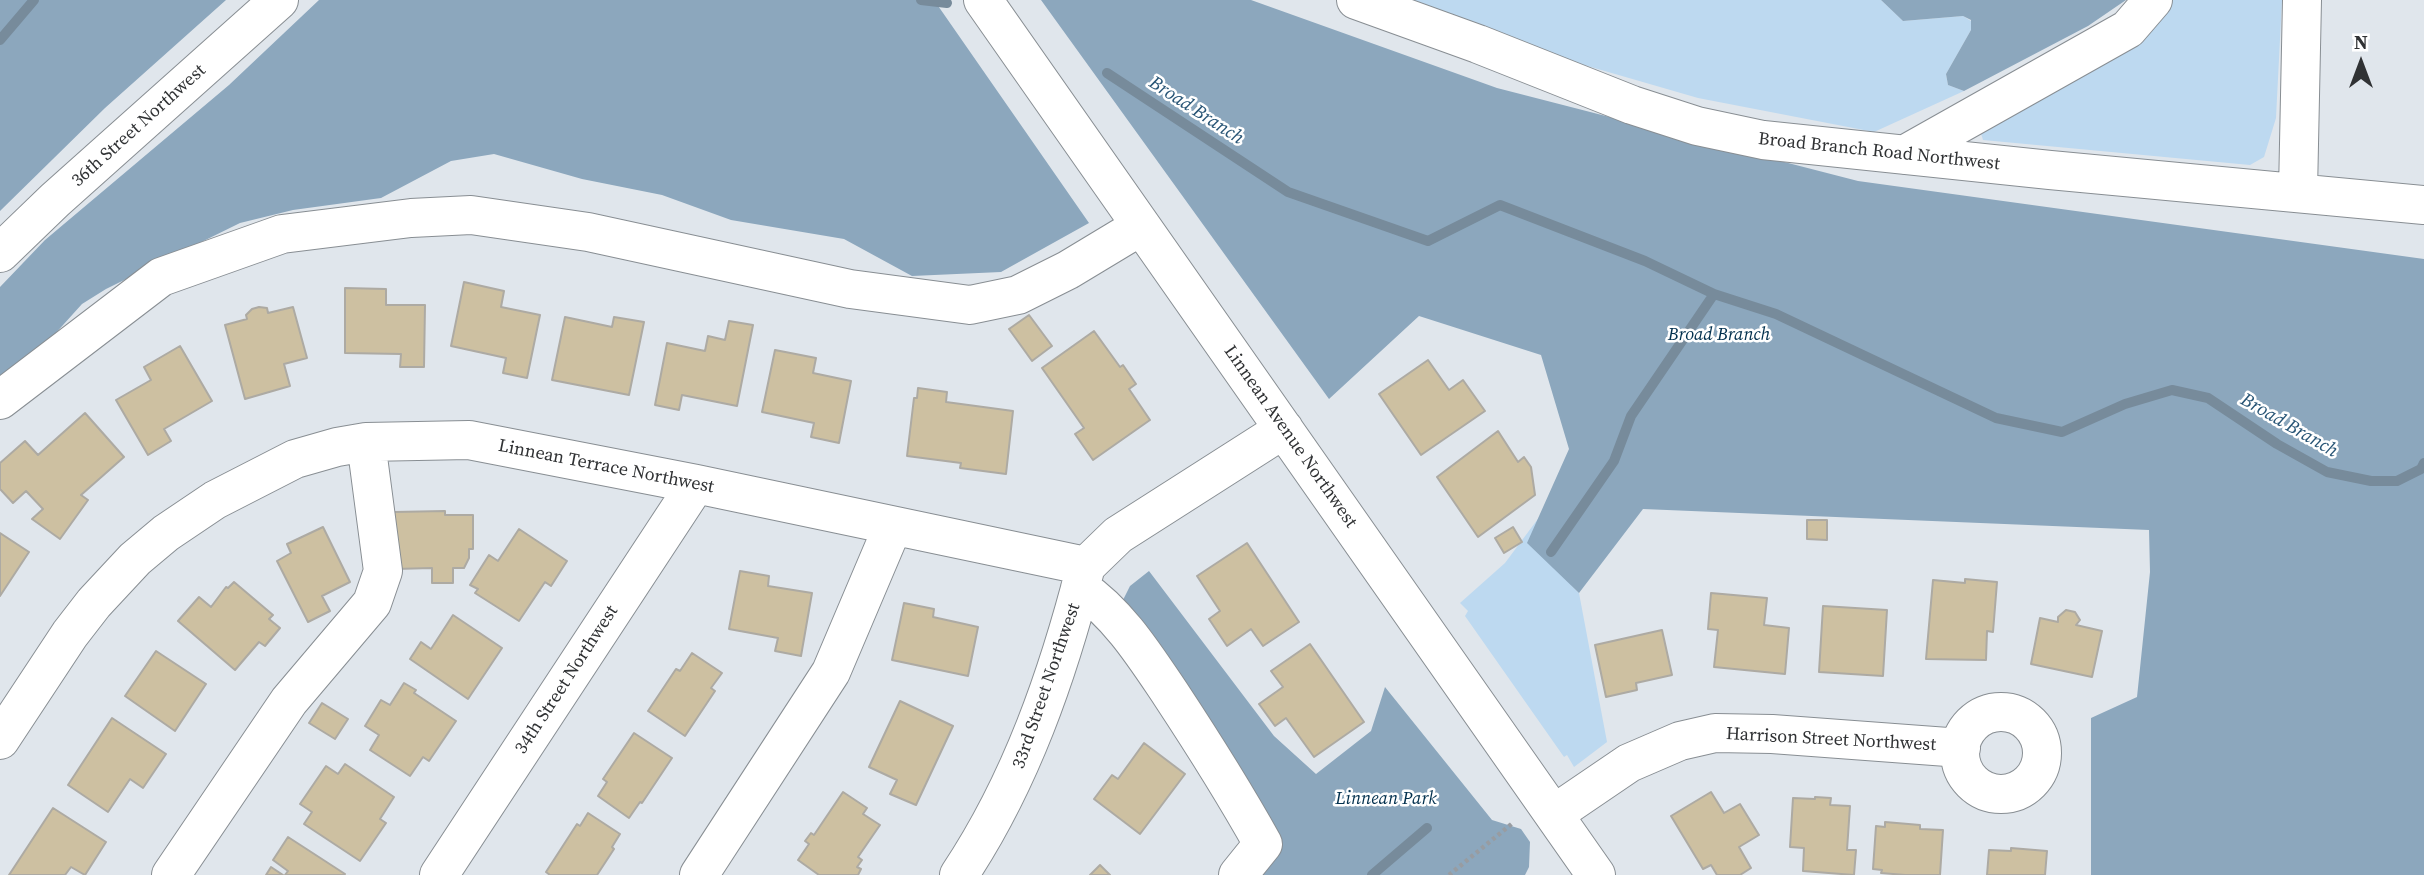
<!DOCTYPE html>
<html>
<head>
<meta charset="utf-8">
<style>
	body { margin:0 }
	#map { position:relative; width:2424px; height:875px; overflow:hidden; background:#e0e6ec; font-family:"Source Serif 4",serif }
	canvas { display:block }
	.north { position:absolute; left:2326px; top:28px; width:70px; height:70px; -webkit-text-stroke:5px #fff; paint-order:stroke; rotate:0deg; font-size:19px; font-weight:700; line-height:28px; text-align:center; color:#303234 }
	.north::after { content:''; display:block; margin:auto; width:24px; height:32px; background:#303234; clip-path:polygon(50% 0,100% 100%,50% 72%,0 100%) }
</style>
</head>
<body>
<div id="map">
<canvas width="2424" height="875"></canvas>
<div class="north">N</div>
</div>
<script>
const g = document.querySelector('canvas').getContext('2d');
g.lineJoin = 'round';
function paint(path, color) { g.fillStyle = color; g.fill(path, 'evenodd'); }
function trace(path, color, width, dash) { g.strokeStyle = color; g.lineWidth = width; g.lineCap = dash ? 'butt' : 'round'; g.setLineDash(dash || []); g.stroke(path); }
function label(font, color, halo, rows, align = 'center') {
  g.font = font + ' "Source Serif 4",serif'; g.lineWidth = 5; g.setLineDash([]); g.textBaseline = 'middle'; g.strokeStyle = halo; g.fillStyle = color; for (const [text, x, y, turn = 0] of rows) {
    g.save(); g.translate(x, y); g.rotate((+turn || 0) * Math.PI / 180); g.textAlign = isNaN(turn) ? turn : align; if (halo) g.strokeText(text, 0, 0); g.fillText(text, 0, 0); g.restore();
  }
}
const green = new Path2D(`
	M1397,0H1881L1903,21L1963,16L1971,21V30L1946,74L1948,85L1964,91L1874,132L1698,98L1584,65Z
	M2168,0H2282L2276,118L2264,157L2250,165L1983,140L1978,124Z
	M1552,500L1572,586L1579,593L1607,742L1574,767L1567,755L1564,757L1465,616L1468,611L1460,603L1505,563Z`);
const forest = new Path2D(`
	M0,0H226L105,108L0,211Z
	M319,0H934L1089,223L1001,272L912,276L844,239L731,220L662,195L582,179L494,154L451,161L381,198L293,210L240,223L106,289L82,304L54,335L0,379V287L45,240L229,85Z
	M1041,0H1251L1497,88L1858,181L2424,259V875H2091V718L2137,697L2150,572L2149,530L1643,509L1579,593L1527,543L1569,449L1541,355L1419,316L1329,399Z
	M1881,0H2126L2088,26L1964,91L1948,85L1946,74L1971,30V20L1963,16L1903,21Z
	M1149,571L1274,736L1316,774L1371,731L1385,687L1492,820L1521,829L1530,842L1529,867L1525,875H1254L1274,849L1121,604L1130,586Z`);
const stream = new Path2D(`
	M921,0L947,3
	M0,40L34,0
	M1107,73L1288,192L1428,241L1500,205L1645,261L1714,294L1776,314L1996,418L2062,432L2125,404L2172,390L2208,398L2277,444L2327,472L2371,481H2397L2421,469L2424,463
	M1551,552L1614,461L1631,416L1714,294
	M1372,875L1427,828`);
const building = new Path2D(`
	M464,282L504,291L501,307L540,315L527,378L503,373L506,358L451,346Z
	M345,288L386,289V305H425L424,367H400L401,354L345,353Z
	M259,307L267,308L268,313L293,307L307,358L284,364L290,386L245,399L225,325L247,319L246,315L252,309Z
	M1029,315L1052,346L1032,361L1009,329Z
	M565,317L612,327L614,317L644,322L629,395L552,380Z
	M729,321L753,325L737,406L682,395L679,410L655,405L667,343L705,351L708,336L725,340Z
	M1094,331L1120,367L1123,365L1136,384L1129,389L1150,420L1093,460L1075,434L1084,428L1042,368Z
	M180,346L212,401L164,429L171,441L148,455L116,400L151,380L144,367Z
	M775,350L816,358L813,373L851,381L839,443L811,437L814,423L762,412Z
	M1428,360L1449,390L1463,380L1485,411L1421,455L1379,394Z
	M918,388L947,392L946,402L1013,411L1006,474L960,468L961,463L907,456L914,398H917Z
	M85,413L124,457L81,495L88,500L60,539L32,519L43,509L26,491L13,503L0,489V463L25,441L38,455Z
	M1498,431L1518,462L1524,457L1531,467L1535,495L1478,537L1437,477Z
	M445,511V515H473V549H469V558L464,568H453V583H432V568L395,569L394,512Z
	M1807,520H1827V540L1807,539Z
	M323,527L350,582L322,596L330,611L308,622L277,561L291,553L287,544Z
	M1513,527L1522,542L1504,553L1495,538Z
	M519,529L567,561L551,586L545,582L519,621L475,593L478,589L470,585L489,555L498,561Z
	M0,533L29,552L0,596Z
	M1247,543L1299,622L1263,646L1251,629L1227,646L1209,619L1220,611L1197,576Z
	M740,571L769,576L768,586L812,593L801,656L775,651L778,638L729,629Z
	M1965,579L1997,582L1993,632L1987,631L1986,660L1926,659L1933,580L1965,583Z
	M234,582L273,615L269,619L280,628L265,646L259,642L235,670L178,621L199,597L211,607L226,587L228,588Z
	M1711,593L1767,598L1764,625L1789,628L1785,674L1714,667L1718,630L1708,629Z
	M904,603L934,609L933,617L978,627L968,676L892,660Z
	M1823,606L1887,610L1883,676L1819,672Z
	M2066,610L2075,612L2080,620L2076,625L2102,631L2092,677L2031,664L2040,618L2058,622V617Z
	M453,615L502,648L468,699L410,659L421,642L431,649Z
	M1662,630L1672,675L1636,683L1637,690L1606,697L1595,645Z
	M1310,644L1364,722L1314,757L1286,718L1275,726L1259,704L1283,687L1271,671Z
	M156,651L206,684L175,731L125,696Z
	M692,653L722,673L711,688L715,691L685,736L648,711L676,669L680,671Z
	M404,683L416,690L414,693L456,721L429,761L423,757L410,776L370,750L379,735L365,726L381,700L390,705Z
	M900,701L953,726L916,805L890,794L897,780L869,767Z
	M322,703L348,719L335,739L309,723Z
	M112,718L166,754L143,788L130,779L108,812L68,785Z
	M634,733L672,758L642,803L640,802L629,818L598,796L607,782L603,779Z
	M1144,743L1185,774L1140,834L1094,799L1112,775L1118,779Z
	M345,764L394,797L380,819L386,823L360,861L304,824L312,812L300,804L326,766L338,774Z
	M843,792L867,808L863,814L880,825L858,857L862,860L857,867L861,869L858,875H819L798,860L809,844L805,841L811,833L814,835Z
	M1711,792L1724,813L1740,804L1759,835L1739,847L1751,868L1740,875H1717L1711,865L1703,869L1671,816Z
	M1815,797L1831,798L1830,805L1850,806L1847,850H1856L1854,875L1803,871L1804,848L1790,847L1793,798L1815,799Z
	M53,808L106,842L85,875L71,867L65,875H9Z
	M588,813L620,834L612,847L614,849L597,875H550L546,872L577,824L580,826Z
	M1885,822L1920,825V829L1943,830L1940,875H1905L1881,873L1882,870L1873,869L1876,826L1885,827Z
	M288,837L345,874L344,875H285L288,871L273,860Z
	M2011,848L2047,851L2045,875H1987L1989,850L2011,851Z
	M1100,865L1110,875H1090Z
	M271,867L283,875H266Z`);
const path = new Path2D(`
	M1449,875L1514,822`);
const minor = new Path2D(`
	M983,0L1596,875
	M1356,0L1478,44L1632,105L1697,126L1763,140L2050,170L2424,205
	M1904,155L2128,29L2153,0
	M2298,192L2302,0
	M0,253L55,200L279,0
	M0,400L161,277L282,234L411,218L471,215L588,232L850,289L970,305L1018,295L1068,270L1141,226
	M1080,588C1118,613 1145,656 1170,693C1203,743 1234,792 1263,844L1238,875
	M1960 753a41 41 0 1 1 82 0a41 41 0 1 1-82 0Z
	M0,740L70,634L94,603L135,559L166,533L215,500L295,459L337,447L366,442L469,440L696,484L1086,566L1118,535L1284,429
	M1554,814L1629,763L1680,741L1715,733L1772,734L1961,748
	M171,875L289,701L372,603L383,571L366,442
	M439,875L696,484
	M699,875L831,672L893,526
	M959,875C1021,782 1058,675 1086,566`);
const streetNames = [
	["36th Street Northwest",139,126,-42],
	["Broad Branch Road Northwest",1879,152,6],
	["Linnean Avenue Northwest",1290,437,55],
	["Linnean Terrace Northwest",606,467,11],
	["34th Street Northwest",567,680,-57],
	["33rd Street Northwest",1047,686,-71],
	["Harrison Street Northwest",1831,740,3]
];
const parkNames = [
	["Broad Branch",1719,335],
	["Linnean Park",1386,799]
];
const waterNames = [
	["Broad Branch",1196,111,33],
	["Broad Branch",2289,426,30]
];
paint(green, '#bdd9f0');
paint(forest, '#8ca7bd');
trace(stream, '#778b9b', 10);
paint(building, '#cdc0a1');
trace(building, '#adaaa3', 2);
trace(minor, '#888e93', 40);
trace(path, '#989ca1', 4.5, [3.5, 3.5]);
trace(minor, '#fff', 38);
label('18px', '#303234', '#fff', streetNames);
label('italic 18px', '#002f4d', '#fff', parkNames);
label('italic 19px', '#285576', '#fff', waterNames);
</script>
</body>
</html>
